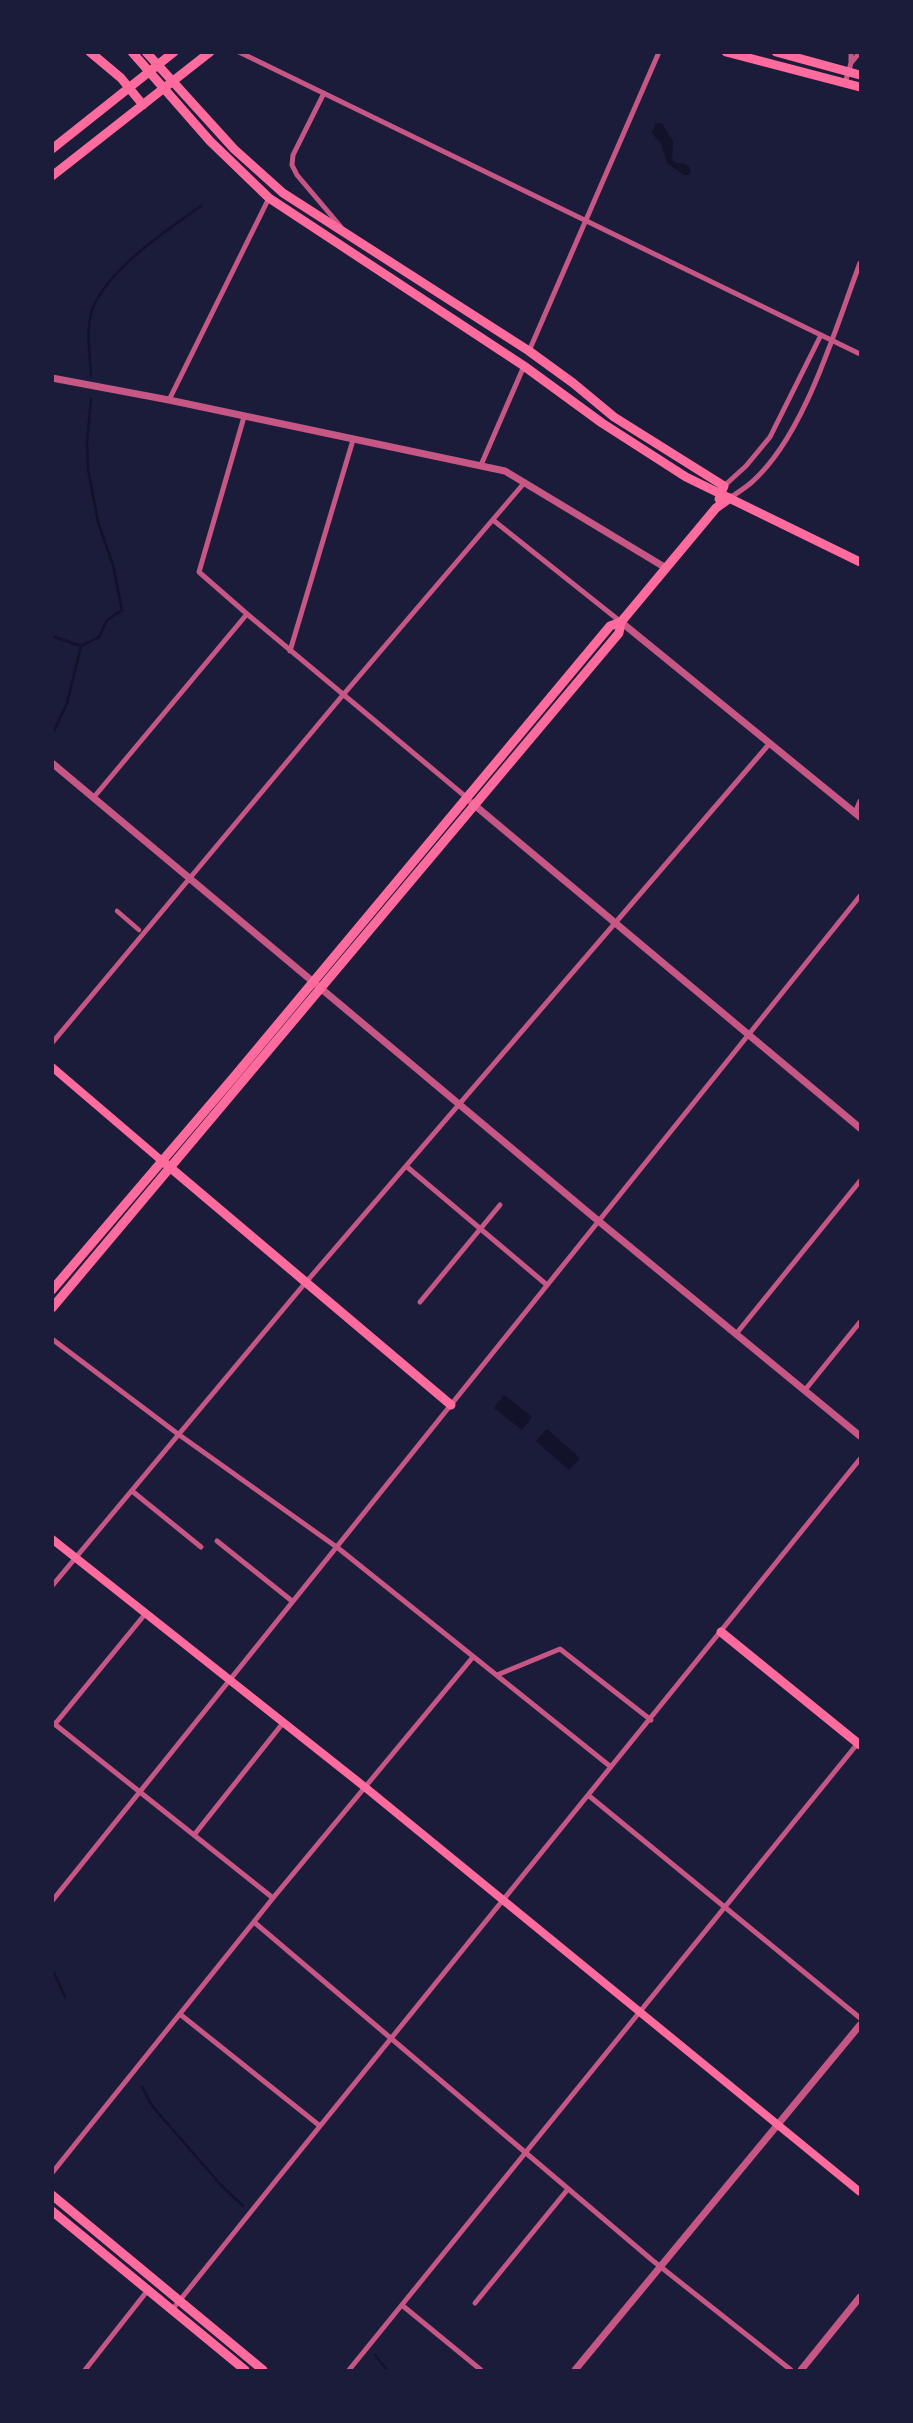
<!DOCTYPE html>
<html>
<head>
<meta charset="utf-8">
<style>
	body { margin:0 }
	#map { position:relative; width:913px; height:2423px; overflow:hidden; background:#1b1b3a; font-family:"Alegreya Sans",sans-serif }
	canvas { display:block }
	.frame { position:absolute; inset:0; border:54px solid #1b1b3a; pointer-events:none }
</style>
</head>
<body>
<div id="map">
<canvas width="913" height="2423"></canvas>
<div class="frame"></div>
</div>
<script>
const g = document.querySelector('canvas').getContext('2d');
g.lineJoin = 'round';
function paint(path, color) { g.fillStyle = color; g.fill(path, 'evenodd'); }
function trace(path, color, width, dash) { g.strokeStyle = color; g.lineWidth = width; g.lineCap = dash ? 'butt' : 'round'; g.setLineDash(dash || []); g.stroke(path); }
const water = new Path2D(`
	M656,123H662L673,142L672,159L676,163L685,164L690,168L691,172L688,175H684L667,163L661,144L652,133Z
	M504,1395L532,1417L522,1430L494,1408Z
	M547,1429L580,1458L569,1470L536,1441Z`);
const stream = new Path2D(`
	M91,376C90,353 84,322 96,301C117,263 167,230 201,206
	M52,636L81,646L99,637L107,620L122,610L113,565L98,522L88,469L87,443L91,399
	M52,735L67,703L81,646
	M52,1968L65,1997
	M142,2087L153,2107L220,2184L243,2206
	M375,2355L387,2370`);
const pedestrian = new Path2D(`
	M117,911L139,930`);
const minor = new Path2D(`
	M239,52L860,354
	M851,63L860,52
	M845,83L851,63V52
	M324,93L293,155L292,165L297,175L341,227
	M529,351L659,52
	M169,400L269,198
	M244,417L199,572L247,614L466,797
	M481,465L524,366
	M724,486L746,466L770,437L821,335
	M730,498C737,493 745,488 752,482C805,435 835,329 860,263
	M493,520L621,622
	M290,651L353,440
	M94,797L247,614
	M855,813L860,801
	M52,1043L337,702L525,482
	M406,1166L547,1285
	M420,1302L500,1205
	M736,1334L860,1181
	M52,1339L178,1434L338,1548L611,1767
	M805,1390L860,1322
	M132,1491L201,1547
	M217,1541L292,1601
	M52,1586L301,1288L770,743
	M497,1675L560,1649L651,1720
	M52,1722L273,1898
	M55,1724L146,1613
	M588,1795L860,2018
	M194,1835L283,1723
	M52,1901L860,896
	M254,1922L652,2260L791,2370
	M181,2015L320,2126
	M52,2173L273,1898L473,1657
	M475,2303L568,2189
	M403,2306L481,2370
	M172,2310C400,2025 632,1743 860,1459
	M85,2370L148,2290
	M349,2370L858,1743`);
const tertiary = new Path2D(`
	M52,378L169,400L505,471L666,568
	M621,622L860,817
	M52,763L590,1214L860,1436
	M472,803L860,1128
	M575,2370L860,2025
	M801,2370L860,2297`);
const secondary = new Path2D(`
	M52,1067L162,1161
	M52,1539L366,1788L860,2192`);
const primary = new Path2D(`
	M90,52L121,78L143,105
	M132,52L210,141L269,198L524,366L602,423L686,477L860,562
	M146,52L234,149L283,193L529,351L573,383L614,417L724,486L719,499
	M726,52L860,87
	M776,52L860,75
	M52,149L174,52
	M52,176L210,52
	M166,1164L451,1405
	M52,1290L233,1078L610,626L621,622L716,508L730,498
	M52,1308L619,633L621,622
	M721,1632L860,1745
	M52,2195L263,2370
	M52,2211L245,2370`);
paint(water, '#12122b');
trace(stream, '#12122b', 2.5);
trace(pedestrian, '#c65784', 4.5);
trace(minor, '#c65784', 5);
trace(tertiary, '#c65784', 7);
trace(secondary, '#ff6b9d', 8);
trace(primary, '#ff6b9d', 9);
</script>
</body>
</html>
